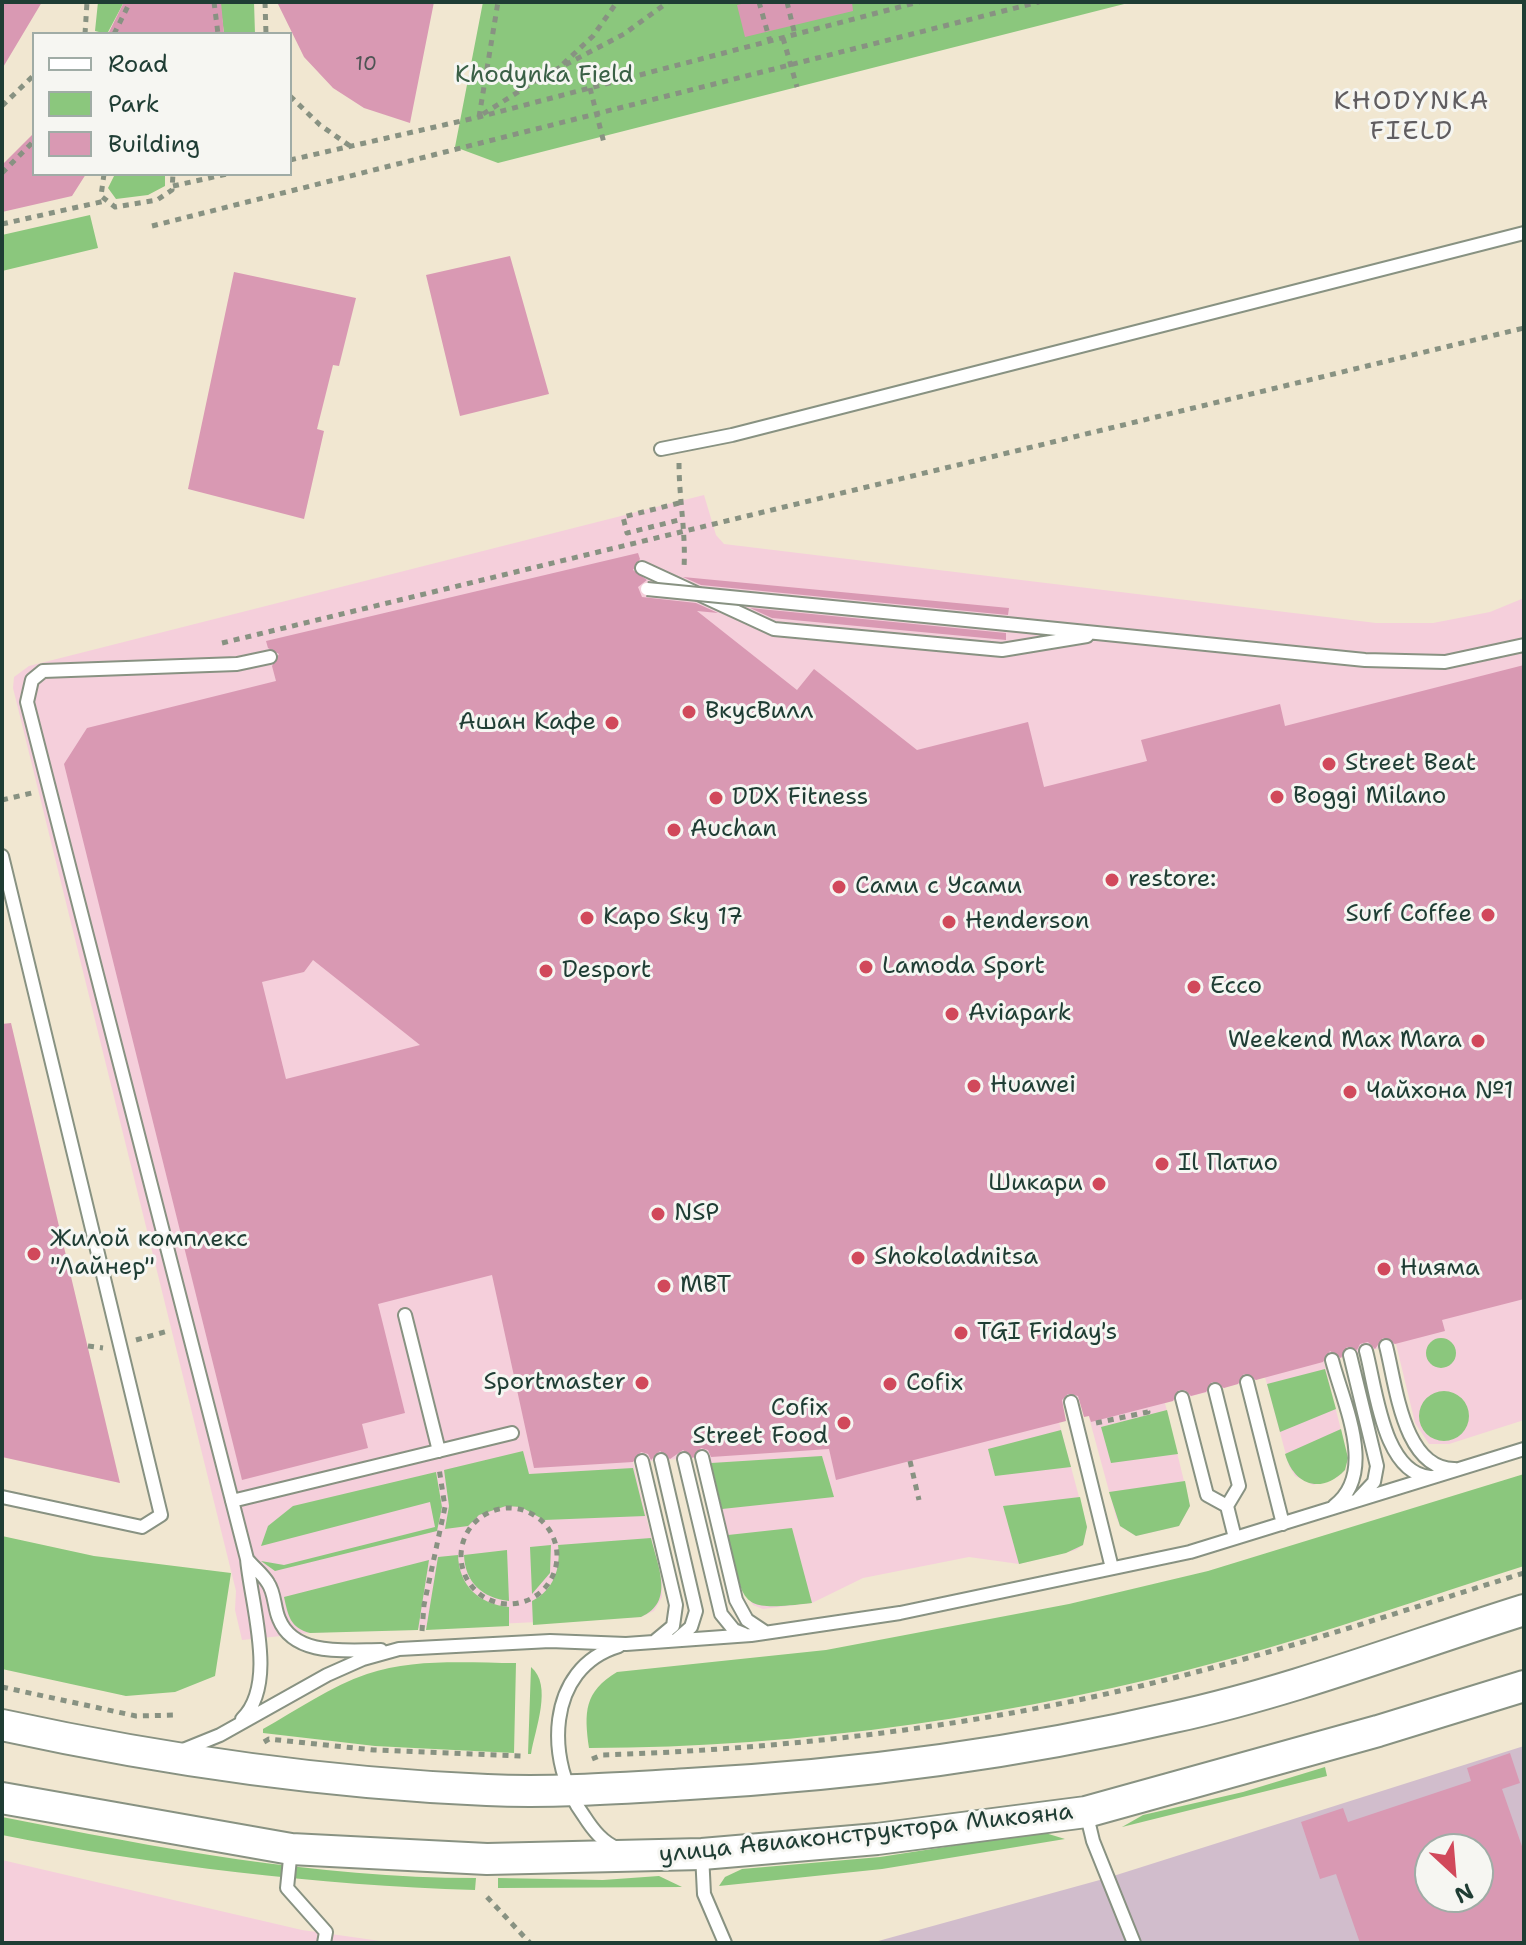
<!DOCTYPE html>
<html>
<head>
<meta charset="utf-8">
<style>
	body { margin:0 }
	#map { position:relative; width:1526px; height:1945px; overflow:hidden; background:#f1e7d1; font-family:"Shantell Sans",sans-serif }
	canvas { display:block }
	.frame { position:absolute; inset:0; border:4px solid #1f3d34; pointer-events:none }
	.legend { position:absolute; left:32px; top:32px; width:260px; height:144px; box-sizing:border-box; background:#f6f6f2; border:2px solid #a0aca6; margin:0; padding:10px 14px; list-style:none; font-size:24px; color:#1f3d34 }
	.legend li { display:flex; align-items:center; gap:16px; height:40px }
	.legend b { width:40px; border:2px solid #a0aca6 }
	.north { position:absolute; left:1414px; top:1833px; width:80px; height:80px; box-sizing:border-box; background:#f6f6f2; border:2px solid #a0aca6; border-radius:50%; rotate:154deg; font-size:22px; font-weight:700; line-height:32px; text-align:center; color:#1f3d34 }
	.north::after { content:''; display:block; margin:auto; width:28px; height:36px; background:#d1495b; clip-path:polygon(50% 0,100% 100%,50% 72%,0 100%) }
</style>
</head>
<body>
<div id="map">
<canvas width="1526" height="1945"></canvas>
<div class="frame"></div>
<ul class="legend">
<li><b style="height:10px;background:#fff"></b>Road</li>
<li><b style="height:22px;background:#8bc77d"></b>Park</li>
<li><b style="height:22px;background:#d999b3"></b>Building</li>
</ul>
<div class="north">N</div>
</div>
<script>
const g = document.querySelector('canvas').getContext('2d');
g.lineJoin = 'round';
function paint(path, color) { g.fillStyle = color; g.fill(path, 'evenodd'); }
function trace(path, color, width, dash) { g.strokeStyle = color; g.lineWidth = width; g.lineCap = dash ? 'butt' : 'round'; g.setLineDash(dash || []); g.stroke(path); }
function label(font, color, halo, rows, align = 'center') {
  g.font = font + ' "Shantell Sans",sans-serif'; g.lineWidth = 6; g.setLineDash([]); g.textBaseline = 'middle'; g.strokeStyle = halo; g.fillStyle = color; for (const [text, x, y, turn = 0] of rows) {
    g.save(); g.translate(x, y); g.rotate((+turn || 0) * Math.PI / 180); g.textAlign = isNaN(turn) ? turn : align; if (halo) g.strokeText(text, 0, 0); g.fillText(text, 0, 0); g.restore();
  }
}
const built = new Path2D(`
	M704,495L716,535L724,544L1376,623H1433L1490,612L1524,598V1420L1449,1444H1429L1415,1423L1396,1344L1324,1362L1348,1458L1345,1470L1338,1477L1313,1485L1295,1476L1289,1466L1265,1377L1165,1403L1190,1506L1179,1526L1136,1536L1120,1526L1116,1517L1084,1399L1055,1407L1087,1527L1083,1545L1076,1550L1019,1564L969,1557L863,1578L812,1603L763,1609L753,1605L740,1586L709,1457L633,1462L662,1581V1597L654,1611L641,1617L310,1633L242,1640L235,1610L236,1591L13,688L14,677L29,666Z
	M2,1860L302,1930L395,1943H2Z`);
const industrial = new Path2D(`
	M1524,1746V1943H871L1107,1878ZM1430,1849H1478V1897H1430Z`);
const green = new Path2D(`
	M98,2H124L107,34L95,31Z
	M220,2H254L255,34H224Z
	M483,2H1132L498,163L455,147Z
	M115,174H165V186L148,195L116,199L108,188Z
	M90,215L98,248L2,271V235Z
	M1426 1353a15 15 0 1 1 30 0a15 15 0 1 1-30 0Z
	M1325,1369L1336,1409L1280,1432L1267,1384Z
	M1419 1416a25 25 0 1 1 50 0a25 25 0 1 1-50 0Z
	M1167,1410L1178,1454L1111,1463L1101,1427Z
	M1341,1429L1348,1458L1345,1470C1321,1495 1294,1485 1285,1454Z
	M1061,1430L1071,1467L995,1476L988,1449Z
	M523,1451L529,1474L633,1468L645,1516L544,1520L521,1507L506,1506L479,1515L468,1526L445,1529L449,1506L444,1470Z
	M822,1456L834,1497L722,1509L711,1463Z
	M436,1472L442,1507L437,1531L275,1571L261,1561L284,1565L435,1527L430,1502L261,1546L268,1526L293,1506Z
	M1524,1474V1566C1426,1597 1328,1632 1229,1659C1024,1715 801,1748 589,1748C584,1712 584,1692 617,1672L826,1650L1069,1604L1208,1571Z
	M1185,1481L1190,1506L1179,1526L1136,1536L1120,1526L1109,1492Z
	M1080,1497L1087,1527L1083,1545L1066,1553L1019,1564L1003,1506Z
	M792,1528L812,1603C736,1612 745,1606 728,1535Z
	M2,1536L94,1556L231,1573L215,1676L175,1692L126,1696L2,1669Z
	M651,1538C658,1567 675,1602 641,1617L533,1625L532,1601C554,1590 561,1568 558,1545Z
	M551,1545L550,1573L532,1594L530,1547Z
	M507,1550L509,1601C482,1598 465,1582 464,1555Z
	M458,1555C459,1586 479,1604 509,1607V1626L426,1630L438,1557Z
	M429,1560L418,1630L310,1633C290,1628 288,1615 284,1597Z
	M516,1663L514,1753L375,1746L263,1733V1729C297,1710 331,1686 367,1674C414,1658 468,1663 516,1663Z
	M531,1667C553,1685 535,1729 531,1754H528Z
	M1325,1767L1327,1776L1122,1827L1143,1815L1243,1792Z
	M2,1817C159,1848 315,1878 476,1878L475,1890C315,1885 159,1866 2,1835Z
	M1042,1832L1065,1839L882,1869L719,1886L725,1877L742,1869L880,1857Z
	M659,1876L682,1887L498,1888V1878L603,1880Z`);
const building = new Path2D(`
	M2,2H42L2,69Z
	M124,2H221L224,34H108Z
	M277,2H434L410,123L364,108L333,88L304,57Z
	M750,2H852L853,11L745,37L737,5Z
	M34,133V174H86L72,196L2,212V165Z
	M510,256L549,394L460,416L426,275Z
	M234,272L356,298L339,366L333,365L317,429L324,431L304,519L188,489Z
	M638,553L640,559L633,570L647,580L638,587L642,597L696,603L718,613L697,611L797,690L814,669L917,750L1028,722L1044,787L1147,761L1141,740L1280,704L1285,726L1524,665V1299L1442,1320L1445,1331L1395,1344L1383,1338L1375,1349L1368,1342L1360,1344L1357,1350L1347,1347L1341,1358L1330,1351L1323,1362L1256,1380L1244,1374L1238,1384L1224,1388L1212,1382L1206,1392L1191,1396L1185,1390H1179L1173,1401L1091,1422L1089,1416L1084,1417L1078,1396L1068,1394L1062,1400L1066,1421L836,1480L829,1449L711,1457L708,1450L701,1448L693,1458L683,1450L670,1459L660,1451L651,1460L648,1454L641,1452L633,1462L534,1468L492,1275L378,1304L405,1413L362,1424L368,1448L242,1480L64,764L87,728L276,681L272,666L279,654L268,648L266,641ZM313,960L420,1045L286,1079L262,982L304,972Z
	M683,577L1009,608L1008,615L701,585Z
	M750,608L1006,633V640L772,618Z
	M11,1023L44,1163L120,1483L2,1457V1024Z
	M1510,1753L1520,1783L1502,1789L1524,1852V1943H1360L1336,1874L1320,1879L1301,1822L1343,1808L1348,1822L1471,1781L1467,1768ZM1430,1849H1478V1897H1430Z`);
const path = new Path2D(`
	M214,2L218,34
	M265,2L266,34
	M759,2L770,41
	M787,2L795,35
	M85,34L87,2
	M114,34L130,2
	M783,38L797,87
	M563,64L593,36L617,2
	M590,88L604,143
	M290,96L320,125L350,146
	M2,106L34,75
	M483,114L542,77L624,34L668,2
	M479,117L498,2
	M290,160L479,117L919,2
	M2,173L34,141
	M104,174L101,196L115,207L157,200L172,190L173,174
	M173,186L227,174
	M2,224L105,201
	M152,226L1039,2
	M679,463C679,499 686,532 684,568
	M679,503L623,517L627,533L683,519
	M222,643L1524,328
	M2,800L32,793
	M136,1340L168,1331
	M88,1346L103,1348
	M1096,1423L1148,1412L1146,1407
	M910,1461L919,1500
	M461 1556a48 48 0 1 1 96 0a48 48 0 1 1-96 0Z
	M422,1631L424,1605L445,1507L439,1468
	M2,1687L136,1716L178,1715
	M264,1742L269,1739L374,1750L521,1756
	M592,1759L602,1755C790,1749 982,1726 1165,1680C1286,1650 1405,1610 1524,1573
	M487,1897L530,1943`);
const service = new Path2D(`
	M661,449L732,435L1524,233
	M642,568L774,629L1002,650L1087,636
	M1007,624L1365,660L1445,662L1524,645
	M2,856L161,1515L142,1527L2,1497
	M405,1315L439,1451
	M1386,1346C1396,1384 1403,1470 1455,1469
	M1366,1351C1376,1388 1383,1473 1430,1477
	M1350,1355L1377,1466L1374,1482L1359,1498
	M1332,1360C1343,1403 1378,1473 1334,1506
	M1247,1382L1283,1524
	M1182,1398L1207,1495L1227,1506L1239,1486L1215,1390
	M1071,1402L1112,1568
	M702,1457L736,1600L747,1620L765,1632
	M684,1459L721,1614L734,1630L744,1634
	M661,1460L696,1611L691,1627L676,1640
	M642,1461L676,1605L673,1626L655,1641
	M232,1501L512,1433
	M1227,1506L1235,1538
	M247,1559C253,1567 263,1574 268,1583C275,1593 274,1608 279,1619C294,1657 347,1650 381,1650
	M619,1646C545,1668 545,1763 584,1816C593,1830 603,1843 619,1849
	M242,1719C278,1684 251,1605 247,1559L27,702L32,680L43,671L237,664L270,657
	M183,1750L220,1735L327,1675L363,1659L399,1649L550,1641L626,1644L751,1635L900,1613L1190,1552L1524,1449
	M1086,1812L1093,1841L1134,1943
	M291,1849L287,1888L326,1932L324,1943
	M702,1854L704,1894L725,1943`);
const tertiary = new Path2D(`
	M2,1725C163,1760 323,1783 487,1790C554,1793 622,1788 689,1784C852,1775 1015,1754 1174,1717C1293,1691 1409,1646 1524,1610
	M2,1798L291,1849L487,1859L702,1854L877,1839L1086,1812L1378,1731L1524,1686`);
const serviceBridge = new Path2D(`
	M647,589L1007,624`);
const markers = [
	[689,712,8,"#d1495b"],
	[612,723,8,"#d1495b"],
	[1329,764,8,"#d1495b"],
	[1277,797,8,"#d1495b"],
	[716,798,8,"#d1495b"],
	[674,830,8,"#d1495b"],
	[1112,880,8,"#d1495b"],
	[839,887,8,"#d1495b"],
	[1488,915,8,"#d1495b"],
	[587,918,8,"#d1495b"],
	[949,922,8,"#d1495b"],
	[866,967,8,"#d1495b"],
	[546,971,8,"#d1495b"],
	[1194,987,8,"#d1495b"],
	[952,1014,8,"#d1495b"],
	[1478,1041,8,"#d1495b"],
	[974,1086,8,"#d1495b"],
	[1350,1092,8,"#d1495b"],
	[1162,1164,8,"#d1495b"],
	[1099,1184,8,"#d1495b"],
	[658,1214,8,"#d1495b"],
	[34,1254,8,"#d1495b"],
	[858,1258,8,"#d1495b"],
	[1384,1269,8,"#d1495b"],
	[664,1286,8,"#d1495b"],
	[961,1333,8,"#d1495b"],
	[642,1383,8,"#d1495b"],
	[890,1384,8,"#d1495b"],
	[844,1423,8,"#d1495b"]
];
const numberNames = [
	["10",366,65]
];
const parkNames = [
	["Khodynka Field",544,76]
];
const poiNames = [
	["ВкусВилл",705,712],
	["Ашан Кафе",596,723,"right"],
	["Street Beat",1345,764],
	["Boggi Milano",1293,797],
	["DDX Fitness",732,798],
	["Auchan",690,830],
	["restore:",1128,880],
	["Сами с Усами",855,887],
	["Surf Coffee",1472,915,"right"],
	["Каро Sky 17",603,918],
	["Henderson",965,922],
	["Lamoda Sport",882,967],
	["Desport",562,971],
	["Ecco",1210,987],
	["Aviapark",968,1014],
	["Weekend Max Mara",1462,1041,"right"],
	["Huawei",990,1086],
	["Чайхона №1",1366,1092],
	["Il Патио",1178,1164],
	["Шикари",1083,1184,"right"],
	["NSP",674,1214],
	["Жилой комплекс",50,1240],
	["\"Лайнер\"",50,1268],
	["Shokoladnitsa",874,1258],
	["Нияма",1400,1269],
	["MBT",680,1286],
	["TGI Friday's",977,1333],
	["Sportmaster",626,1383,"right"],
	["Cofix",906,1384],
	["Cofix",828,1409,"right"],
	["Street Food",828,1437,"right"]
];
const streetNames = [
	["улица Авиаконструктора Микояна",866,1834,-6]
];
const neighbourhoodNames = [
	["KHODYNKA",1412,102],
	["FIELD",1412,132]
];
paint(built, '#f5cfdb');
paint(industrial, '#d1bdcc');
paint(green, '#8bc77d');
paint(building, '#d999b3');
trace(service, '#889282', 16);
trace(tertiary, '#889282', 34);
trace(path, '#889282', 5, [6, 6]);
trace(service, '#fff', 12);
trace(tertiary, '#fff', 30);
trace(serviceBridge, '#889282', 16, []);
trace(serviceBridge, '#fff', 12);
for (const [x, y, r, color] of markers) { const dot = new Path2D(); dot.arc(x, y, r, 0, 2 * Math.PI); g.fillStyle = color; g.fill(dot); trace(dot, '#f6f6f2', 3); }
label('20px', '#4e5454', null, numberNames);
label('24px', '#3a6046', '#f6f6f2', parkNames);
label('24px', '#1f3d34', '#f6f6f2', poiNames, 'left');
label('24px', '#1f3d34', '#f6f6f2', streetNames);
g.letterSpacing = '2px';
label('26px', '#605d60', '#f6f6f2', neighbourhoodNames);
g.letterSpacing = '0px';
</script>
</body>
</html>
